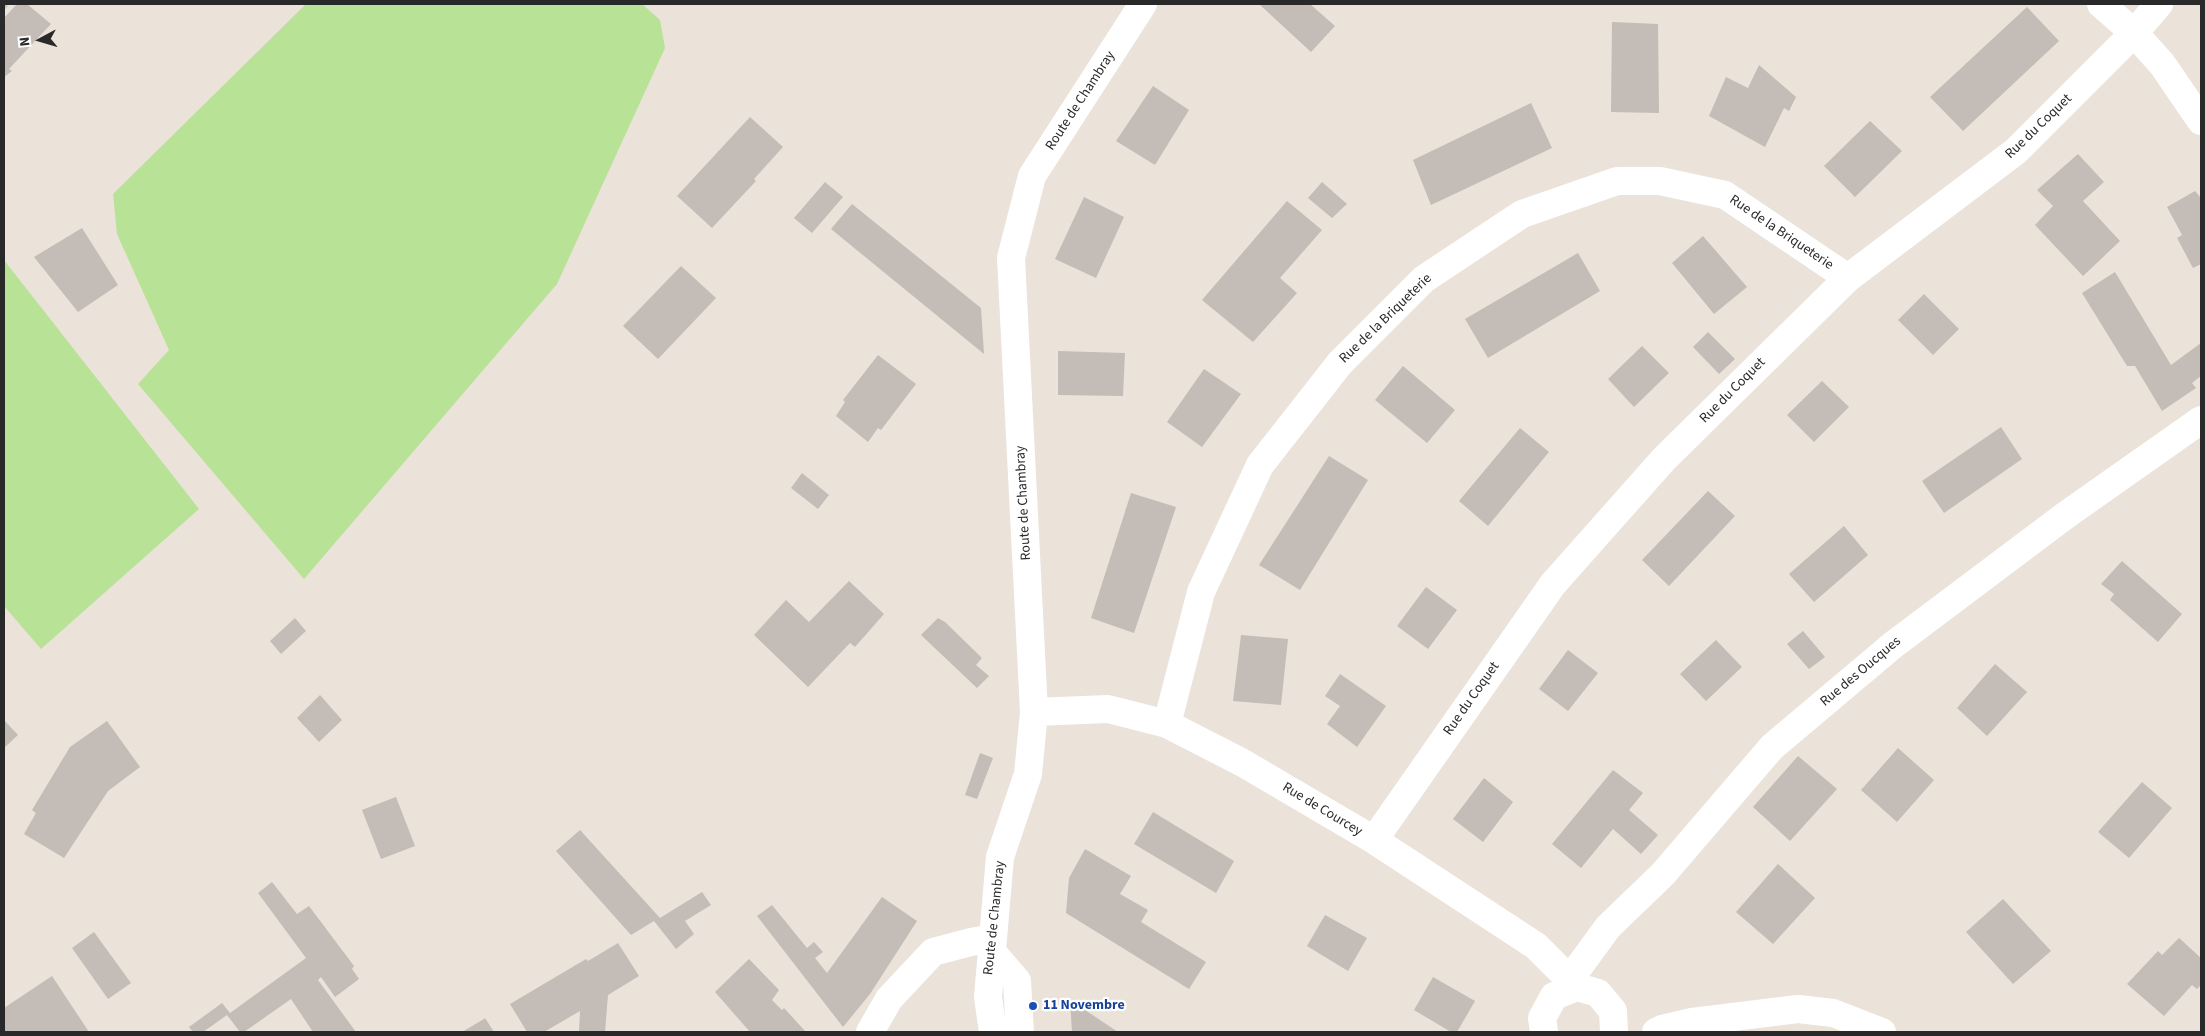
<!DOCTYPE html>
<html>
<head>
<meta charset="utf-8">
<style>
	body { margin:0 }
	#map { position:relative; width:2205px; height:1036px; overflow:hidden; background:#ebe2da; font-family:"Source Sans 3",sans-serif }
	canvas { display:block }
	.frame { position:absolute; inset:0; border:5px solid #292929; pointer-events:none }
	.north { position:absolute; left:15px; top:15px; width:50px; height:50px; -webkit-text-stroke:4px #fff; paint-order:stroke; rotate:264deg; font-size:14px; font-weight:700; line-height:20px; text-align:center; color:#292929 }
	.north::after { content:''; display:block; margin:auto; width:18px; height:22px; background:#292929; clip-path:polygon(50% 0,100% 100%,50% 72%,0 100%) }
</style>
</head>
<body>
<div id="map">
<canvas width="2205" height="1036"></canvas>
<div class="frame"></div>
<div class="north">N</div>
</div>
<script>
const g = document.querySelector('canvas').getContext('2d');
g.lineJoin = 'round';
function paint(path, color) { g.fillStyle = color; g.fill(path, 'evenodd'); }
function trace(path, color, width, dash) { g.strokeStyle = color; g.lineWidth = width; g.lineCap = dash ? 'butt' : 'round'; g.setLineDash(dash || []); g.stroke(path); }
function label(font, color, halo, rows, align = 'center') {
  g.font = font + ' "Source Sans 3",sans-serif'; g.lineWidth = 4.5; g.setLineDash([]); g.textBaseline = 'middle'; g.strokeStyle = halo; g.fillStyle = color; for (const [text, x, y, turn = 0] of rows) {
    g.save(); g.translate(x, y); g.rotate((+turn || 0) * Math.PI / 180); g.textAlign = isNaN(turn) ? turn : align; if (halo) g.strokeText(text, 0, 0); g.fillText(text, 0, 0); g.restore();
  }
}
const green = new Path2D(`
	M306,4H642L660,20L665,48L557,284L304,579L138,384L169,350L117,234L113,194Z
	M4,260L199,509L41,649L4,606Z`);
const building = new Path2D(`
	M17,4H27L51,24L9,69L12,71L4,77V18Z
	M1259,4H1310L1335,26L1311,52Z
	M2027,7L2059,41L1963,131L1930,97Z
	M1612,22L1658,24L1659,113L1611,112Z
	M1759,65L1796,97L1789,111L1784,108L1765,147L1709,116L1726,77L1748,88Z
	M1153,86L1189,110L1155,165L1116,141Z
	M1531,103L1552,148L1431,205L1413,160Z
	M750,117L783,147L754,179L756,181L712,228L677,196Z
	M1870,121L1902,151L1855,197L1824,166Z
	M2078,154L2104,182L2083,201L2120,241L2083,276L2035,225L2053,206L2037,190Z
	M825,182L843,197L812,233L794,218Z
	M1322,182L1347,204L1332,218L1308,198Z
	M2195,191L2201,198V264L2193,268L2177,238L2182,235L2167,207Z
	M1084,197L1124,217L1096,278L1055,259Z
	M1287,201L1322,230L1280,278L1297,293L1253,342L1202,300Z
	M852,204L981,308L984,354L831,229Z
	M82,228L118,285L78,312L34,257Z
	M1703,236L1747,287L1714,314L1672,263Z
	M1578,253L1600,291L1488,358L1465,319Z
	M681,266L716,298L658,359L623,326Z
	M2115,272L2171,365L2201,343V376L2192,383L2196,388L2162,411L2135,366H2127L2082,293Z
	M1924,294L1959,329L1933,355L1898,320Z
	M1708,332L1735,359L1719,374L1693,347Z
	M1642,346L1669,373L1634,407L1608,379Z
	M1058,351L1125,353L1123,396L1058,395Z
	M878,355L916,384L881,430L878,428L868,442L836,416L845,402L843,400Z
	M1403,366L1455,410L1427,443L1375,400Z
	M1204,369L1241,394L1202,447L1167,422Z
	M1822,381L1849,407L1814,442L1787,415Z
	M2001,427L2022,459L1944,513L1922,481Z
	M1520,428L1549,452L1488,526L1459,501Z
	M1329,456L1368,480L1300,590L1259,565Z
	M802,473L829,495L818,509L791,488Z
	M1708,491L1735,516L1669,586L1642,560Z
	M1131,493L1176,507L1134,633L1091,618Z
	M1844,526L1868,555L1814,602L1789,574Z
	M2122,561L2182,614L2158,642L2110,600L2114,594L2101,584Z
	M849,581L884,614L855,647L850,643L808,687L754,635L786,600L809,622Z
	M1426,587L1457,610L1428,649L1397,626Z
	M295,618L306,631L281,654L270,641Z
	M938,618L945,622L982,658L976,665L989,676L977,688L921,635Z
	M1803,631L1825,657L1809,669L1787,644Z
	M1241,635L1288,639L1281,705L1233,701Z
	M1716,640L1742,667L1706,701L1680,674Z
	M1568,650L1598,673L1568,711L1539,689Z
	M1995,664L2027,692L1987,736L1957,708Z
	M1340,674L1386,706L1357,747L1327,724L1340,706L1325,696Z
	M320,695L342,720L319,742L297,718Z
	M4,720L18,735L4,748Z
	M107,721L140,767L108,791L64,858L24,834L36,813L32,810L70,747Z
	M1898,748L1934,780L1897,822L1861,790Z
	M980,753L993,758L977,799L965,795Z
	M1798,756L1837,789L1790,841L1753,807Z
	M1613,770L1643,793L1629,810L1658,835L1641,854L1613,829L1581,868L1552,844Z
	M1484,778L1513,802L1483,842L1453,819Z
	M2142,782L2172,808L2129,858L2098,832Z
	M396,797L415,846L381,859L362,810Z
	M1153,812L1234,861L1216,893L1134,844Z
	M580,830L660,918L702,892L711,905L685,921L694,934L676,949L654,921L631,935L556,851Z
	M1085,849L1131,876L1120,894L1148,910L1141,922L1206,962L1189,989L1066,913L1069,878Z
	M1778,864L1815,898L1773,944L1736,912Z
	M272,882L297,914L309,906L354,966L352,969L359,979L335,997L321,977L318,980L356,1032H313L291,999L244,1032H240L227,1015L203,1032H193L189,1027L222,1003L230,1013L306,958L258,893Z
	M882,897L917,921L870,994L843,1027L757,916L772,905L807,948L814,942L823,952L815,958L827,973Z
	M2003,899L2051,951L2013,984L1966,932Z
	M1325,915L1367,938L1348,971L1307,946Z
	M94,932L131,983L108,999L72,948Z
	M2179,938L2201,958V985L2197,989L2192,985L2164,1016L2127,984L2158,951L2162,955Z
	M618,943L639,976L608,995L605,1032H579L580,1011L544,1032H527L510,1004L586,959L588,961Z
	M749,959L779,990L772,1000L782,1010L784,1008L806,1032H750L715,992Z
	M52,976L89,1032H4V1008Z
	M1433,977L1475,1001L1457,1032H1451L1414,1010Z
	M1070,1000L1118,1032H1072Z
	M485,1018L494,1032H462L484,1019Z`);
const path = new Path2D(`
	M4,8L8,4`);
const minor = new Path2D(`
	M2101,4L2134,33L2162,64L2201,121
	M1034,712L1108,709L1167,724L1243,763L1374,840L1536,946L1577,987
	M1167,724L1201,592L1260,465L1340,363L1424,279L1522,214L1617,181H1660L1725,195L1848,278
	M1374,840L1553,584L1664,459L1848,278L2016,151L2134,33L2159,4
	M992,952L1017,981L1020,1032
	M1570,979L1608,927L1663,874L1772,747L1893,645L2066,515L2201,420
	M870,1032L889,999L933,952L971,942L993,938
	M993,1032L988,997L1000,857L1028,774L1034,712L1011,258L1032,176L1143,4
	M1544,1032L1542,1018L1554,996L1577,987L1598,993L1613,1011L1614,1032
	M1656,1032L1662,1029L1692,1022L1798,1009L1833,1013L1882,1032`);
const markers = [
	[1033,1006,5,"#1a4fb4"]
];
const streetNames = [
	["Route de Chambray",1081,101,-57],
	["Rue du Coquet",2039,127,-44],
	["Rue de la Briqueterie",1781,233,34],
	["Rue de la Briqueterie",1386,319,-44],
	["Rue du Coquet",1733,391,-45],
	["Route de Chambray",1024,503,-93],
	["Rue des Oucques",1861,672,-40],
	["Rue du Coquet",1472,699,-55],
	["Rue de Courcey",1322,810,31],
	["Route de Chambray",995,918,-84]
];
const transitNames = [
	["11 Novembre",1043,1006]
];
paint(green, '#b8e296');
paint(building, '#c3bcb7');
trace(path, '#c3c3c3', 3, [4, 2.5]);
trace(minor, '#fff', 28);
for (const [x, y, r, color] of markers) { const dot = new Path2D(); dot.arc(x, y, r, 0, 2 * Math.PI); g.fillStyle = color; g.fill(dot); trace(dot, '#fff', 2); }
label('14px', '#292929', '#fff', streetNames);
label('bold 14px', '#164399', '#fff', transitNames, 'left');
</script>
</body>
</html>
